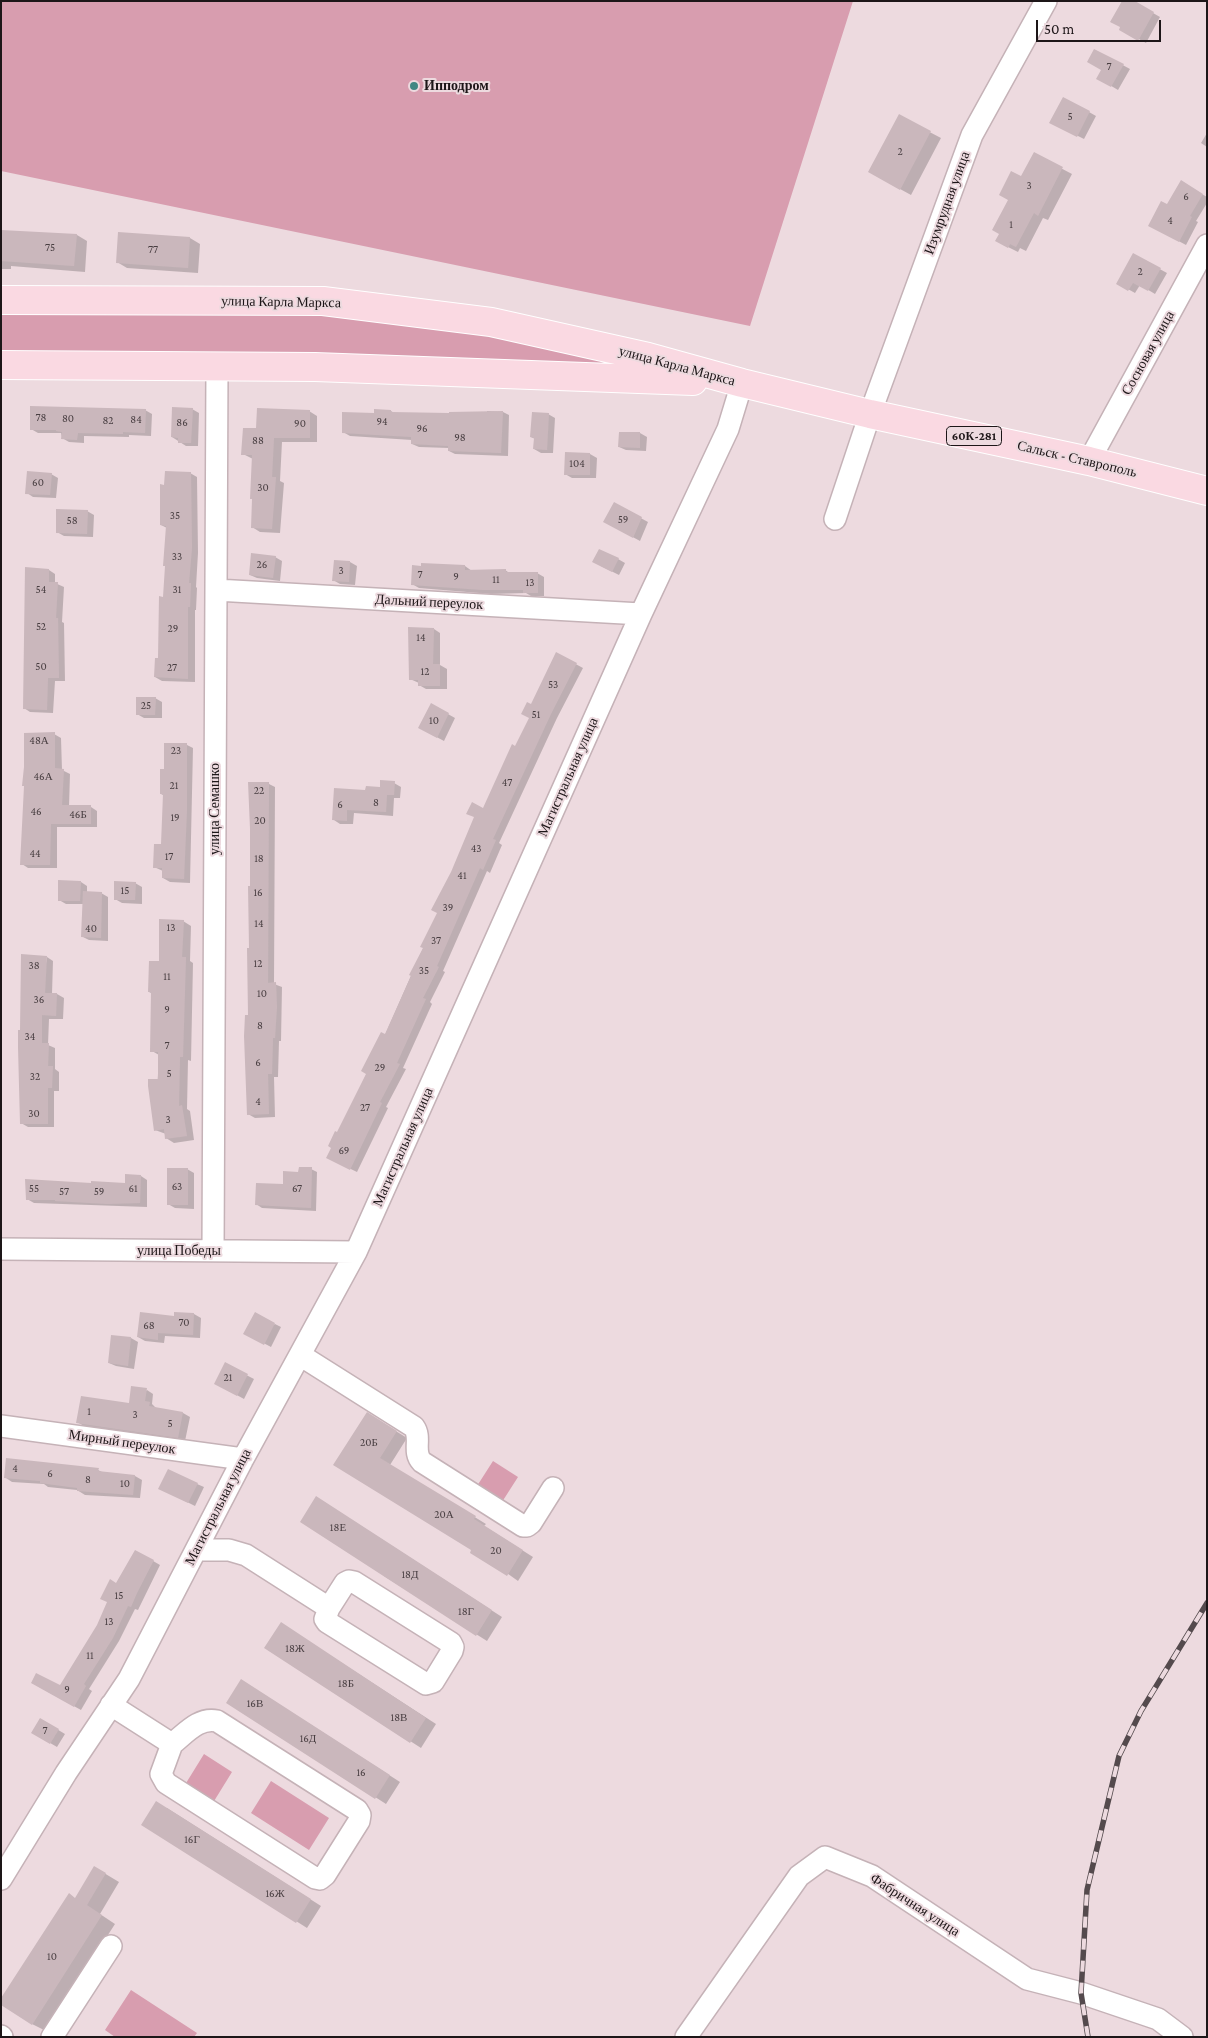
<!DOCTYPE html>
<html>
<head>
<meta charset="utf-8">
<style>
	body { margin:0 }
	#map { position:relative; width:1208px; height:2038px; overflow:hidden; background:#eddadf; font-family:"Crimson Pro",serif }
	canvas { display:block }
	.frame { position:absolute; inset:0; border:2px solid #1d1618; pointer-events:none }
	.scale { position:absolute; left:1036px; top:20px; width:125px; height:22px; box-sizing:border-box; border:2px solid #1d1618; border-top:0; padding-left:6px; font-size:15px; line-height:18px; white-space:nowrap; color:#1d1618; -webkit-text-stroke:4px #eddadf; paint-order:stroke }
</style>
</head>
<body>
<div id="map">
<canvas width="1208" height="2038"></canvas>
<div class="frame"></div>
<div class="scale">50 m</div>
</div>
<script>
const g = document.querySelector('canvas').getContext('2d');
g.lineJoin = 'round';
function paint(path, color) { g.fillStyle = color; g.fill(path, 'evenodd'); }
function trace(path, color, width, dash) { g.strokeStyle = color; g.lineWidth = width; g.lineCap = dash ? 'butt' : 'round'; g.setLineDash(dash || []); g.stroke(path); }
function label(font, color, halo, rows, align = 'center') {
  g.font = font + ' "Crimson Pro",serif'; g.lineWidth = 4; g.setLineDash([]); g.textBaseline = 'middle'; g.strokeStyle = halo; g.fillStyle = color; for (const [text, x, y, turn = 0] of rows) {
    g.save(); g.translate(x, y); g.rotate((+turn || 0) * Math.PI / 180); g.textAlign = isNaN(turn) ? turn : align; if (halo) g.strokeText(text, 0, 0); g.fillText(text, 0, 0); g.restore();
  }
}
const green = new Path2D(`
	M1,1H853L750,326L1,171Z
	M1,300L323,301L742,383L1,365Z
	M493,1461L518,1477L502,1502L477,1486Z
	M204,1754L232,1772L211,1806L183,1788Z
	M271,1781L329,1818L309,1850L251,1813Z
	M131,1990L197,2033L194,2037H115L105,2030Z`);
const shadow = new Path2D(`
	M1132,1L1160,17L1146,43L1121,29Z
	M1095,50L1130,69L1118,90L1098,78L1103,70Z
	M1089,112L1096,116L1084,139L1058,126Z
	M899,116L941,138L911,195L880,178Z
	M1207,133V147L1201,143Z
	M1034,154L1072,174L1048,220L1043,218L1026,251L1020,248L1018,252L1006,246L1001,234L1022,178Z
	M1181,182L1207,197V203L1196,221L1198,222L1186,245L1156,229Z
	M1,231L77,235L87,241L85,272L11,266V269H1Z
	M190,238L200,244L198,273L127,268L117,262Z
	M1134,255L1167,273L1155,294L1140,285L1135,293L1117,283Z
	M192,409L199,413L198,446H186L172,437Z
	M145,410L152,414L151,436L129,435V437L84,436V443L69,442L62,438L61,433H38L31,429Z
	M309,411L317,416V442H282L280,481L284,483L280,533L260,532L252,527L253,459L243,454L257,429Z
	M391,411L394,413L487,414V411L503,412L509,415L508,456L455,454L449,451V448L419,447L412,444V440L350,436L343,432L375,414Z
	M548,414L555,418L553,453H541L534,449L535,439L531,437Z
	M640,433L647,437L646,451L626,450L619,447Z
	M590,454L597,458L596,478H572L565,474Z
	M190,473L197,477L198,553L196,587L197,588L196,610H195V682L162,681L155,677L159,659L165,598L167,528L161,525L165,486Z
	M51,474L58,478L56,498L33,497L27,493Z
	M615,504L648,522L640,541L605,522Z
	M87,511L94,515L93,537L64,536L57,532Z
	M275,557L282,561L280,581L257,578L250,575Z
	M618,559L625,563L619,575L601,566Z
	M350,562L357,566L355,585L340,584L333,580Z
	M465,566L472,571L505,570L511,574L537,573L544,577V596H531L526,593L491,594L419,588L412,584Z
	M49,570L55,574V583L64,587L62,622L64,623L65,681H55L53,713L30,712L24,708Z
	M434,629L440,633V665L447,669V689H426L419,685V683L410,679Z
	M557,654L583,668L557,718L499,843L502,845L490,873L487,871L443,971L445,972L430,1002L432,1004L403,1068L406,1069L386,1107L388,1108L357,1172L334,1161L338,1134L385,1035L484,809L530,718L531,706Z
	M155,698L162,702V718H144L137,714Z
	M432,705L455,718L444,741L427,732Z
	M54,734L61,738L62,770L70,774L69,807H91L97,811V827H57V868H28L22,864Z
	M187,745L193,748L190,883L170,882L163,878V871L154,867L162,846L165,796L161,794L165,771Z
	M394,783L401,787L400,798H394L393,816L354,813L353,824H340L334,820L367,791L381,789Z
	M269,784L275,787L274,984L282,987L281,1041H279L278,1077H274L275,1117L255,1118L248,1114L251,887Z
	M81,882L87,886V893H101L108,897V941L89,940L83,937V904H66L59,900Z
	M135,883L142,887V904L122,903L115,899Z
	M183,921L191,926L190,961L193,963L191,1061L188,1060L187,1109L190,1111L194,1140L174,1143L166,1138V1134L155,1130L159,1055L152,1051L153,994L149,992L160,963Z
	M47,957L53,961L52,994H57L64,998L63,1019H49L48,1045L55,1048V1069L59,1072V1091H54V1127H28L21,1123Z
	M187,1169L194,1173V1209L175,1208L168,1204Z
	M311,1169L317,1172L316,1211L262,1208L256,1204L300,1173Z
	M141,1176L147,1180V1207L34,1203L27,1199L92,1184H126Z
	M175,1313L194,1314L201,1318L200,1338L165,1336L164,1343L145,1341L138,1337L175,1317Z
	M275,1324L281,1327L271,1347L252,1337Z
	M112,1336L131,1338L138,1342L134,1369L116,1366L109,1363Z
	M225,1364L254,1379L244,1399L222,1387Z
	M147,1390L153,1394L152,1404L156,1408L183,1413L190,1417L185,1441L84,1426L77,1422L130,1405Z
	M378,1420L407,1438L390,1465L486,1524L484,1526L533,1557L518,1581L473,1549L335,1465Z
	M98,1470L104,1473L135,1476L142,1480L140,1498L85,1495L77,1490L48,1487L44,1484L12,1482L6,1478Z
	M197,1484L204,1487L195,1506L167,1492Z
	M327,1504L502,1617L487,1641L384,1576Z
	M136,1551L160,1565L138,1610L135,1609L119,1641L89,1689L92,1691L81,1710L32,1683L60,1687L98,1626L117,1584Z
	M291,1630L436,1724L421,1748L266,1648Z
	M252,1687L400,1782L386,1804L228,1702Z
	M40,1719L65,1734L57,1747L33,1733Z
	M167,1808L321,1906L307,1928L143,1824Z
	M94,1867L119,1882L100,1914L115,1924L46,2031L32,2024L76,1899Z`);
const building = new Path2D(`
	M1122,1H1135L1154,12L1138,41L1119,30L1120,27L1110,22Z
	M1094,49L1124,64L1111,87L1096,79L1101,70L1087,62Z
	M1063,97L1090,111L1077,137L1049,123Z
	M899,114L931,131L900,190L868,172Z
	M1034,152L1063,167L1038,216L1034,213L1016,247L1010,244L1008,248L995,241L999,234L992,230L1008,200L999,195L1011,171L1021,176Z
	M1181,180L1203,194L1190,216L1192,217L1179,242L1148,226L1161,201L1167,204Z
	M1,230L77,234L74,266L1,261Z
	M118,232L190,237L188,268L116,263Z
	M1133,253L1161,268L1148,291L1133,283L1128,291L1116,284Z
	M30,406L146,409L145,433L123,432V434L78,433L77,440L61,439L62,432L56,431V430H30Z
	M172,407L193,408L191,443H178V438L171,437Z
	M257,408L310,410V438H274L272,477H276L272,529L251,528L252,499H250L252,455H241L243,428H256Z
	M374,409L391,410V412L449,413V412L503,411L501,453L448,451V446L411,444V437L342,433V412L374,413Z
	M532,412L549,413L547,450L533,449L534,438L530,437Z
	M619,432H640V448L618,447Z
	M565,452L590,453V475H564Z
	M27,471L52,473L50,495L25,494Z
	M165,471L191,472L192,548L189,583H191L190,607H188V679L154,677L155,658H158L159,596L163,597L165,566H163L166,526L160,525V484L164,485Z
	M614,502L642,517L633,538L603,522Z
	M56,509L88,510L87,534L56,533Z
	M599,549L619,558L612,572L592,562Z
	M251,553L276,556L273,578L249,575Z
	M334,560L350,561L349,582L332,581Z
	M421,563L465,565V570L506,569V572H538V593H523V590H483L411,585L412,565L421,566Z
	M25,567L49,569V582H58L56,618H58L59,678H48L47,710L23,709Z
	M408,627L434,628L433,664H440V686H418V680H409Z
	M556,652L577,663L551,714L493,839L496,840L483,870L480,868L437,966L439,967L423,998L426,999L397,1063L400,1064L380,1102L382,1103L350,1170L326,1158L331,1148L328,1146L335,1131L337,1132L366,1074L361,1071L381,1032L385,1034L411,976L409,975L423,948L420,947L437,913L431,910L451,872L474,817L466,814L472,802L483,808L512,744L515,746L529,718L521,714L527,702L531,704Z
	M136,697H156L155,715H136Z
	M431,703L449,713L437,738L418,728Z
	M55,732V768L64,769L62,805H91V824H51L50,865H20L24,786H22L24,767V733Z
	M164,743H187V810L184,879L162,878V868H153L154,844H161L163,794H160V769H164Z
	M380,780L395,781L394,795H387L386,812L347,810V821L332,820L334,788L365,790L366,786L380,787Z
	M248,782H269L268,983L276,982L277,1007L275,1038H273L272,1074H268L269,1114L247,1115L244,1036L245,1015H248L247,948H249L248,886H250V829Z
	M58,880L81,881L80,901H58Z
	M114,881L136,882L135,900H114Z
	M83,891L102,892L101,938L81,937Z
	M159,919L184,920L182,957H186L183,1057H180L179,1106L182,1105L187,1136L165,1139L164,1129L154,1131L148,1086V1079H158V1052H150L151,992H148L149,961H159Z
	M21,954L47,956L45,993H57L56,1016L42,1015V1043H49L48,1066H53L52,1088H48V1124H20L18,1047V1030H20Z
	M299,1167H312L311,1208L255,1205L256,1183L283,1184V1171L298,1172Z
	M167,1168H188V1205H167Z
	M125,1174L141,1175L140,1203L107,1204L55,1201V1200H26L25,1179L91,1183V1181L125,1183Z
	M140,1312L174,1316V1312L194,1313L193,1335L158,1333V1340L137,1337Z
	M255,1312L275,1323L264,1345L243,1334Z
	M111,1335L131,1337L128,1366L108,1363Z
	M225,1362L248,1374L237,1396L214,1384Z
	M131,1386L147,1388L145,1401L150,1402L149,1406L183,1412L178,1438L76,1423L81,1396L129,1403Z
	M367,1412L397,1431L380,1458L476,1516L474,1519L523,1550L507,1576L470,1553L471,1550L333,1465Z
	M6,1458L99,1468L98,1471L135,1475L133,1495L77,1491V1488L40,1483V1481L4,1478Z
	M168,1469L198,1483L188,1503L158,1489Z
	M316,1496L492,1610L476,1636L300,1522Z
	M135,1550L154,1560L137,1593L131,1607L128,1606L113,1638L84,1684L86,1686L74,1707L31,1683L36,1673L60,1685L97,1625L107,1602L100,1599L110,1579L116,1583Z
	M281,1622L426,1718L410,1743L264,1648Z
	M241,1679L390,1775L375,1799L226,1703Z
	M40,1718L59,1729L50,1744L31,1733Z
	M156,1801L311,1899L296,1923L141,1825Z
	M94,1866L106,1873L87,1905L102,1915L32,2025L1,2005V1998L69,1893L75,1898Z`);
const minor = new Path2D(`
	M1089,461L1207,245
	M835,519L870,414L972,135L1046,1
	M216,590L641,614
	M1,1249L356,1252
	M213,1251L217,367
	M300,1355L414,1427C422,1438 412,1452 422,1462L523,1526H527L531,1523L553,1488
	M1,1426L243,1459
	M196,1550H229L246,1555L329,1608L345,1583L349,1581L354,1582L451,1643L453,1647L452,1651L433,1682L426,1684L327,1622L325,1619L329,1608
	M111,1705L172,1744L161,1774L166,1783L315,1878L320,1879L325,1875L359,1821L360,1815L357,1810L217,1721C199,1717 186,1733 172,1744
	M1,1879L66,1773L129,1679L243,1459L356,1252L641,614L728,429L742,383
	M1,2036L2,2037
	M52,2037L111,1946
	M686,2037L799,1876L825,1857L872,1876L1027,1979L1081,1993L1158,2019L1182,2037`);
const major = new Path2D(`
	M1,300L323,301L491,322L648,357L742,383L870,414L1089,461L1207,491
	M1,365L315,367L693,381`);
const rail = new Path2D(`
	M1088,2037L1081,1993L1087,1890L1119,1756L1141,1711L1207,1603`);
const markers = [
	[414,86,5,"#3f8783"]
];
const numberNames = [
	["7",1109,67],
	["5",1070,117],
	["2",900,152],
	["3",1029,186],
	["6",1186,197],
	["4",1170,221],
	["1",1011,225],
	["75",50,248],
	["77",153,250],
	["2",1140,272],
	["78",41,418],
	["80",68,419],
	["84",136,420],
	["82",108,421],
	["94",382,422],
	["86",182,423],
	["90",300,424],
	["96",422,429],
	["98",460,438],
	["88",258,441],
	["104",577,464],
	["60",38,483],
	["30",263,488],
	["35",175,516],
	["59",623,520],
	["58",72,521],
	["33",177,557],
	["26",262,565],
	["3",341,571],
	["7",420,575],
	["9",456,577],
	["11",496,580],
	["13",530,583],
	["54",41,590],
	["31",177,590],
	["52",41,627],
	["29",173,629],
	["14",421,638],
	["50",41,667],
	["27",172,668],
	["12",425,672],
	["53",553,685],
	["25",146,706],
	["51",536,715],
	["10",434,721],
	["48А",39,741],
	["23",176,751],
	["46А",43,777],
	["47",507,783],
	["21",174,786],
	["22",259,791],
	["8",376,803],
	["6",340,805],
	["46",36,812],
	["46Б",78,815],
	["19",175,818],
	["20",260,821],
	["43",476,849],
	["44",35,854],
	["17",169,857],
	["18",259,859],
	["41",462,876],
	["15",125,891],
	["16",258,893],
	["39",448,908],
	["14",259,924],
	["13",171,928],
	["40",91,929],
	["37",436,941],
	["12",258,964],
	["38",34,966],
	["35",424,971],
	["11",167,977],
	["10",262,994],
	["36",39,1000],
	["9",167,1010],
	["8",260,1026],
	["34",30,1037],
	["7",167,1046],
	["6",258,1063],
	["29",380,1068],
	["5",169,1074],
	["32",35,1077],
	["4",258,1102],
	["27",365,1108],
	["30",34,1114],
	["3",168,1120],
	["69",344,1151],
	["63",177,1187],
	["55",34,1189],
	["61",133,1189],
	["67",297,1189],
	["57",64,1192],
	["59",99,1192],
	["70",184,1323],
	["68",149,1326],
	["21",228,1378],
	["1",89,1412],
	["3",135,1415],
	["5",170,1424],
	["20Б",369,1443],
	["4",15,1469],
	["6",50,1474],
	["8",88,1480],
	["10",125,1484],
	["20А",444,1515],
	["18Е",338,1528],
	["20",496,1551],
	["18Д",410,1575],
	["15",119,1596],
	["18Г",466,1612],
	["13",109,1622],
	["18Ж",295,1649],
	["11",90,1656],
	["18Б",346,1684],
	["9",67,1690],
	["16В",255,1704],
	["18В",399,1718],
	["7",45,1731],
	["16Д",308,1739],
	["16",361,1773],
	["16Г",192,1840],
	["16Ж",275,1894],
	["10",52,1957]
];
const shields = [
	[974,436,55]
];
const shieldNames = [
	["60К-281",974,436]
];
const poiNames = [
	["Ипподром",424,86]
];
const streetNames = [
	["Изумрудная улица",947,203,-70],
	["улица Карла Маркса",281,302,1],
	["Сосновая улица",1148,353,-61],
	["улица Карла Маркса",677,366,15],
	["Сальск - Ставрополь",1077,459,13],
	["Дальний переулок",429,602,3],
	["Магистральная улица",568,777,-66],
	["улица Семашко",215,809,-90],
	["Магистральная улица",403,1147,-66],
	["улица Победы",179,1251],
	["Мирный переулок",122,1442,8],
	["Магистральная улица",218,1507,-63],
	["Фабричная улица",915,1905,33]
];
paint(green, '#d89daf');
paint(shadow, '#0003');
paint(building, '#cab7bc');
trace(minor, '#c5b2b7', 24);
trace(major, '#fff', 30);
trace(minor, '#fff', 21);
trace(major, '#fad9e2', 28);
trace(rail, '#544a4d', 5.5);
trace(rail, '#eddadf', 4, [11]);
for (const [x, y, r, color] of markers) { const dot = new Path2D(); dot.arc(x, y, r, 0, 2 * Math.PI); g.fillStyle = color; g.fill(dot); trace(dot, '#eddadf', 2); }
label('11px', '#483e41', null, numberNames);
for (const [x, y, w] of shields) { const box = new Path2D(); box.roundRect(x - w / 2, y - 9.5, w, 19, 4); g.fillStyle = '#eddadf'; g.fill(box); trace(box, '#1d1618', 1); }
label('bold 12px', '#1d1618', null, shieldNames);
label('bold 14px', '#1d1618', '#eddadf', poiNames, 'left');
label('14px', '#1d1618', '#eddadf', streetNames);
</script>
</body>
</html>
